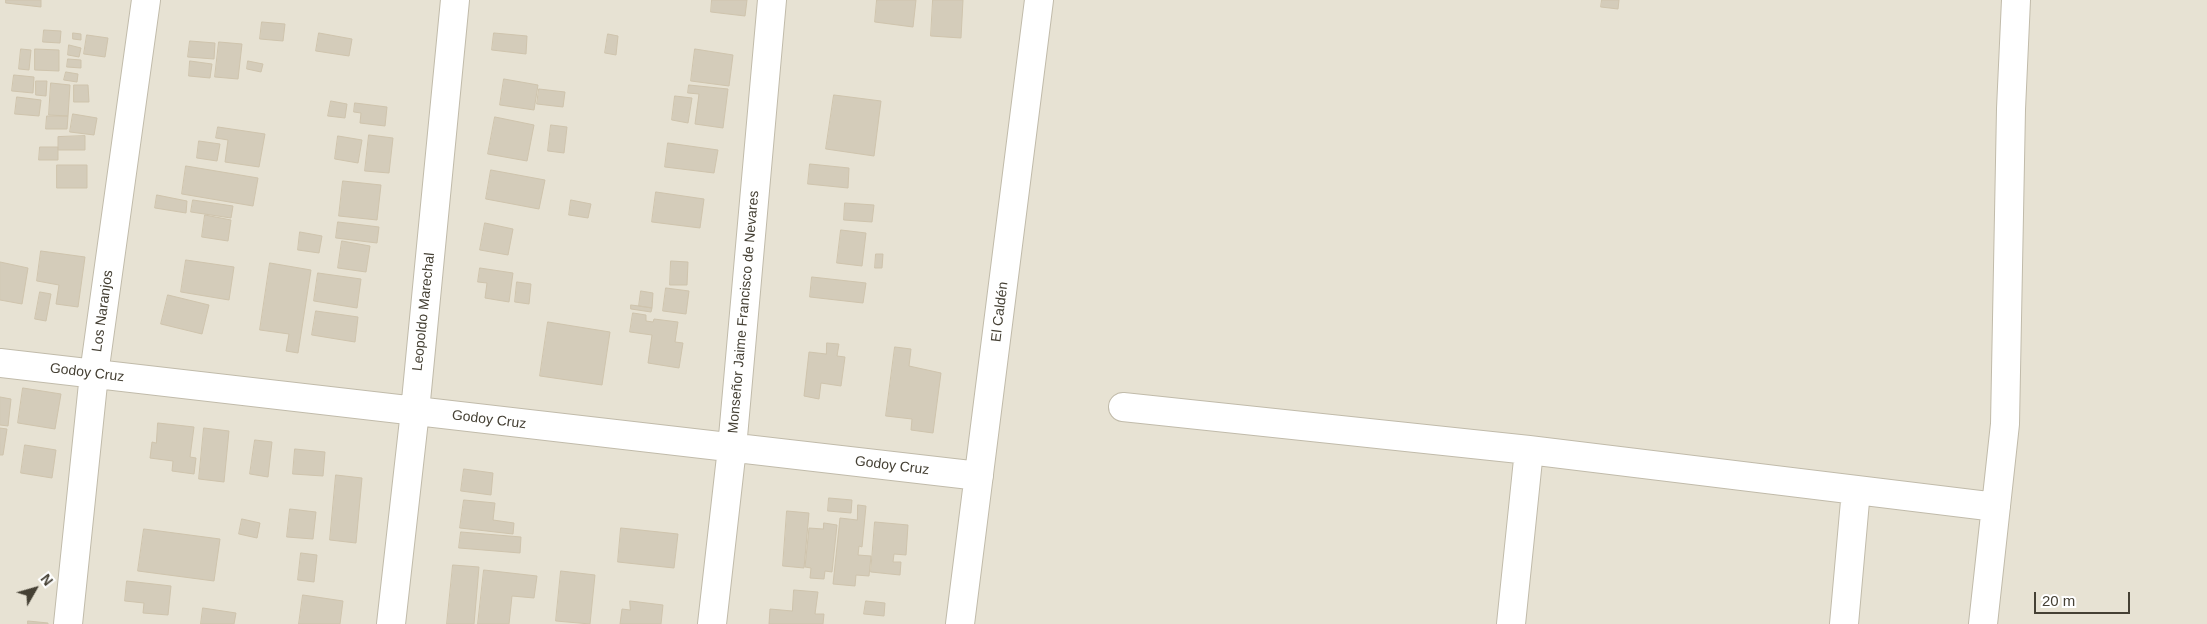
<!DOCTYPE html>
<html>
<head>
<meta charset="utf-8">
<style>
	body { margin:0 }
	#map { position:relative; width:2207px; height:624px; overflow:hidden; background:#f3efe5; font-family:Arial,sans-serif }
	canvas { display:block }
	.north { position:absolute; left:10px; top:564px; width:50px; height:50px; -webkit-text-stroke:4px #fff; paint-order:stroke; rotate:52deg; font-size:14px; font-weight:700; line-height:20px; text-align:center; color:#454034 }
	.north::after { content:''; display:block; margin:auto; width:18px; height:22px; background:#454034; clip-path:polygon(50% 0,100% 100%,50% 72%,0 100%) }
	.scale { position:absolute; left:2034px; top:592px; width:96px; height:22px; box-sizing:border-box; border:2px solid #454034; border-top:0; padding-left:6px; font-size:15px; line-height:18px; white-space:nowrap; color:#454034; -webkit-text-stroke:4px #fff; paint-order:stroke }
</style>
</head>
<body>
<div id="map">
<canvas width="2207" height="624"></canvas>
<div class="north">N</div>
<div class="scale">20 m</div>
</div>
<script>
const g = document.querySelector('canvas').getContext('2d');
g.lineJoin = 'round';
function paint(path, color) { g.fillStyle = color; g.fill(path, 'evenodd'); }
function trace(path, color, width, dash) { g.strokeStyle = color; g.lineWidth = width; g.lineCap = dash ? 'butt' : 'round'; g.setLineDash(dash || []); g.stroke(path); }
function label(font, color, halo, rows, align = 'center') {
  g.font = font + ' Arial,sans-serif'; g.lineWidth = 5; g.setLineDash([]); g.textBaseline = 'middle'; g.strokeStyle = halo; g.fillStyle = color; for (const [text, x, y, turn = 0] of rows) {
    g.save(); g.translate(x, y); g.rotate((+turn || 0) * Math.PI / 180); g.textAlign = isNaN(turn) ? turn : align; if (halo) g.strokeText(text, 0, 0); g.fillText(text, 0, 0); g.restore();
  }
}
const residential = new Path2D(`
	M0,0H2207V624H0Z`);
const building = new Path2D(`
	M6,0H41V7L6,3Z
	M712,0H747L745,16L711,12Z
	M877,0H916L913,27L875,22Z
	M933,0H963L961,38L931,36Z
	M1602,0H1619L1618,9L1601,7Z
	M262,22L285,24L283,41L260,39Z
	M44,30L61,31L60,43L43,42Z
	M73,33L81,34V40L73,39Z
	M319,33L352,39L349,56L316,51Z
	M494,33L527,36L526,54L492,50Z
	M608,34L618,36L616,55L605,53Z
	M87,35L108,38L105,57L84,54Z
	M190,41L215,43L214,59L188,57Z
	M219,42L242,44L238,79L215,77Z
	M69,45L81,48L79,57L68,55Z
	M21,49L31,50L29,70L19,69Z
	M35,49L59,50V71L35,70Z
	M695,49L733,55L729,86L691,81Z
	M68,59L81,60V68L67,67Z
	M190,61L212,64L210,78L189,76Z
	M248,61L263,64L261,72L247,69Z
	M66,72L78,74L77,82L64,80Z
	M14,75L34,77L33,93L12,91Z
	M504,79L538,85L534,110L500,105Z
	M36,81H47L46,96L36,95Z
	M51,83L70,85L68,116L49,115Z
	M74,85H88L89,102H74Z
	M689,85L728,89L723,128L695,124L699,94L688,93Z
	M539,89L565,92L563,107L537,104Z
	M834,95L881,101L874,156L826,149Z
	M675,96L692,98L688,123L672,120Z
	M17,97L41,100L39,116L15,114Z
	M331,101L347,104L345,118L328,116Z
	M355,103L387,107L385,126L360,123L361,113L354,112Z
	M73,114L97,118L94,135L70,132Z
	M47,116H68L67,129H46Z
	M495,117L534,125L527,161L488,154Z
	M551,125L567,127L564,153L548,151Z
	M218,127L265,134L259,167L225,162L228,140L216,138Z
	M369,135L393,138L389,173L365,171Z
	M85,136V150H58V137Z
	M338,136L362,140L358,163L335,159Z
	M199,141L220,144L217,161L197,158Z
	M668,143L718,150L714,173L665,167Z
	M40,147H58V160H39Z
	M810,164L849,168L848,188L808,184Z
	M57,165H87V188H57Z
	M186,166L258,178L253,206L182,194Z
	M491,170L545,180L539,209L486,199Z
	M343,181L381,185L377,220L339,216Z
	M656,192L704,199L700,228L652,222Z
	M157,195L187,201L186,213L155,208Z
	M193,200L233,206L231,218L191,212Z
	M571,200L591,204L588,218L569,215Z
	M845,203L874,205L872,222L844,220Z
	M205,215L231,220L228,241L202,237Z
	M338,222L379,227L377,243L336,238Z
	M485,223L513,229L508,255L480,250Z
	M841,230L866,233L862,266L837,263Z
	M300,232L322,236L319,253L298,250Z
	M342,241L370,246L366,272L338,268Z
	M41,251L85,257L78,307L56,304L59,285L37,281Z
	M876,254H883L882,268H875Z
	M186,260L234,267L229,300L181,292Z
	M671,261L688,262L687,285H670Z
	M0,262L28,268L22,304L0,300Z
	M270,263L311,270L298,353L286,351L289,334L260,330Z
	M480,268L513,273L509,302L485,298L487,283L478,282Z
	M318,273L361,279L357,308L314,301Z
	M812,277L866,283L863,303L810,297Z
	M517,282L531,284L529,304L515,302Z
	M666,288L689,291L686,314L663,311Z
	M641,291L653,293L652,308L639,306Z
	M40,292L51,294L46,321L35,319Z
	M168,295L209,305L202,334L161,324Z
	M631,305L639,306L652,308L651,312L631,309Z
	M316,311L358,317L355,342L312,335Z
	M633,313L646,315V321L653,322L654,319L678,322L675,342L683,343L679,368L648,363L652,335L630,332Z
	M548,322L610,332L602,385L540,376Z
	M827,343L839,344L837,356L845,357L841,386L821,383L819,399L804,396L809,352L826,354Z
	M895,347L911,349L909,366L941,373L933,433L911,430L912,419L886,416Z
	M23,388L61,394L55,429L18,423Z
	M0,397L11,399L8,426L0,425Z
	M158,423L194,427L190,457L196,458L194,474L172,471L173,461L150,458L152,442L156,443Z
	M0,428L7,429L3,455H0Z
	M204,428L229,431L224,482L199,479Z
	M255,440L272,442L268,477L250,474Z
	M25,445L56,450L52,478L21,473Z
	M295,449L325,452L323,476L293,474Z
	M464,469L493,473L491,495L461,491Z
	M336,475L362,478L356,543L330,540Z
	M829,498L852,500L851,513L828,511Z
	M464,500L495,503L493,520L514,523L513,534L460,528Z
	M858,505L866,506L862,547L859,546L858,555L871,556L869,576L856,575L855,586L833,584L840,518L857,520Z
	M290,509L316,512L313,539L287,537Z
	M787,511L809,513L804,568L783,566Z
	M242,519L260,523L257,538L239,534Z
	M875,522L908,525L906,555L894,554L893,562H901L900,575L871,572Z
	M824,523L837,525L832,572L825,571L824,579L810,578L811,568L805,567L809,528L823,529Z
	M621,528L678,534L674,568L618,562Z
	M144,529L220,539L214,581L138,571Z
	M461,532L521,537L520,553L459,548Z
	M301,553L317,555L314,582L298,580Z
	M453,565L479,567L474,624H447Z
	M484,570L537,576L534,598L512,596L509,624H478Z
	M561,571L595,575L590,624L556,621Z
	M127,581L171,586L168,615L143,613L144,603L125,601Z
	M794,590L818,592L815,614H824L823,624H769L770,609L792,611Z
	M303,595L343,601L340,624H299Z
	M630,601L663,605L661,624H620L622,609L630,610Z
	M866,601L885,603L884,616L864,614Z
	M203,608L236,613L234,624H201Z
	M28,621L48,623V624H28Z`);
const minor = new Path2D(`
	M0,363L979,476
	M1123,407L1529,450L1996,507
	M68,624L94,374L146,0
	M391,624L415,411L455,0
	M712,624L732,448L772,0
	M960,624L1039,0
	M1511,624L1529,450
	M1844,624L1856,490
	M1983,624L2005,424L2011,109L2016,0`);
const streetNames = [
	["Los Naranjos",103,311,-82],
	["Leopoldo Marechal",424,312,-84],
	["Monseñor Jaime Francisco de Nevares",744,312,-85],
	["El Caldén",1000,312,-83],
	["Godoy Cruz",87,373,7],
	["Godoy Cruz",489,420,7],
	["Godoy Cruz",892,466,7]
];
paint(residential, '#e7e2d3');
paint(building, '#d4ccba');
trace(building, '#cfc4ad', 1);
trace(minor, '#c1bbaa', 30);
trace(minor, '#fff', 28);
label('14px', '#454034', '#fff', streetNames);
</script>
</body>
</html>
